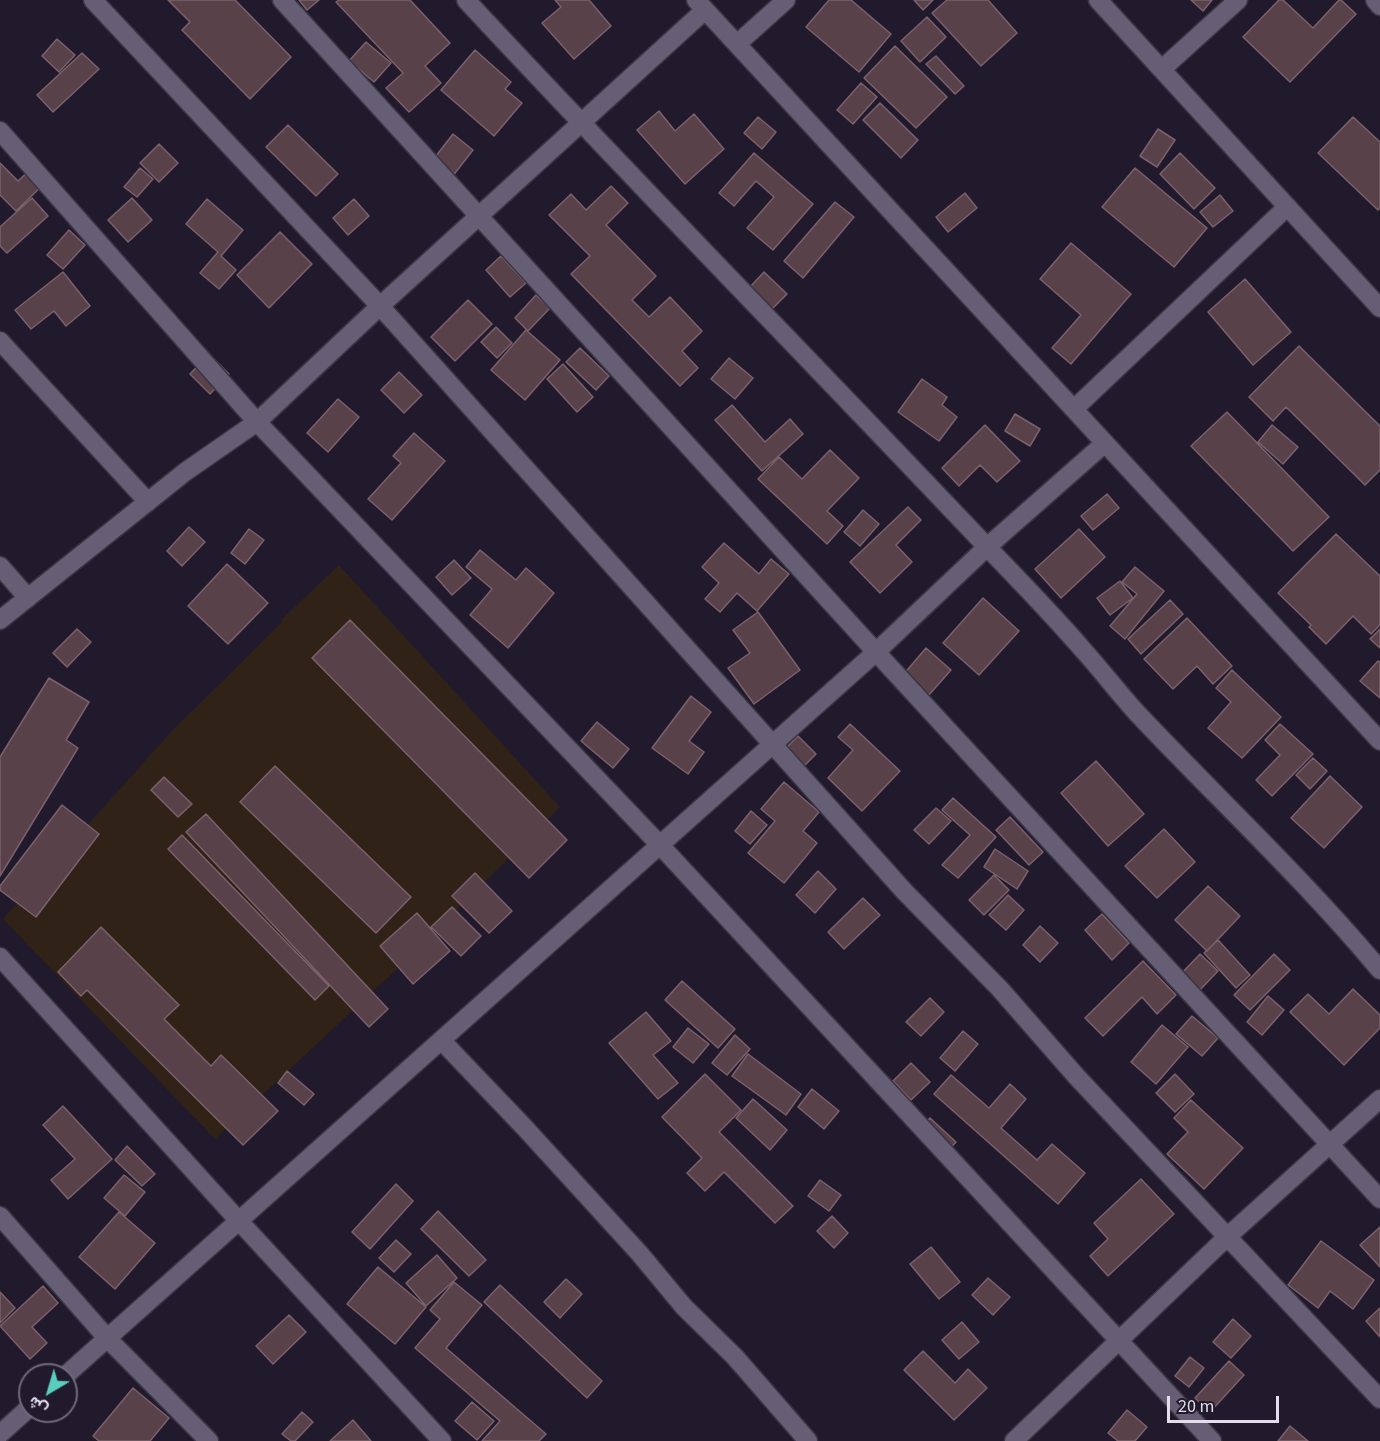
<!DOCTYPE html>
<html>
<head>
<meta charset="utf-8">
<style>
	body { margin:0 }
	#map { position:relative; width:1380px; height:1441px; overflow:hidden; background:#211a2c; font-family:"Source Sans 3",Vazirmatn,sans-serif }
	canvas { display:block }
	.north { position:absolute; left:18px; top:1363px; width:60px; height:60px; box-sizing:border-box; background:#211a2c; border:2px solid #6e6878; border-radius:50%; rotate:218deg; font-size:16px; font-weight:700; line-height:24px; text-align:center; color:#e2deeb }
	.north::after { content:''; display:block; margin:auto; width:21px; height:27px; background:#59cebe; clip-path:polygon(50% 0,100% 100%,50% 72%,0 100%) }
	.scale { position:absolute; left:1167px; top:1396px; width:112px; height:27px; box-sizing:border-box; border:3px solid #e2deeb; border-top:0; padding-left:8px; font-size:18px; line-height:21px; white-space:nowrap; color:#e2deeb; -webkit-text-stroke:4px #211a2c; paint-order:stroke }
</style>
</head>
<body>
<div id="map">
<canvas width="1380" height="1441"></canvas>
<div class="north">ش</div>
<div class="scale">20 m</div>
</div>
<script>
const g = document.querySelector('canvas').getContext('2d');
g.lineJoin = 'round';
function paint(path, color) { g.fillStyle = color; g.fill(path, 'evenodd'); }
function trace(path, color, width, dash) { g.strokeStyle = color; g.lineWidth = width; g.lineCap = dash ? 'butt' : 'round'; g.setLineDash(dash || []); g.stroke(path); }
const education = new Path2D(`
	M339,565L560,807L396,970L215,1139L3,919L172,731L282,622L281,620Z`);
const building = new Path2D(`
	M168,0H235L291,57L250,99L182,30L190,22Z
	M299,0H319L307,10Z
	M339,0H410L450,43L425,66L441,83L409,112L386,88L403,73L336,2Z
	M555,0H589L611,26L574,59L542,23L561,7Z
	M829,0H851L891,34L859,72L806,27Z
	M914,0H933L923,10Z
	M947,0H988L1017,33L981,66L932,13Z
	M1191,0H1212L1203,11Z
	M1279,0H1283L1313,28L1339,0H1341L1356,14L1290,82L1243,37Z
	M927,17L946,37L920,62L901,41Z
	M57,39L75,55L59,72L42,56Z
	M366,42L391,63L374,82L349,61Z
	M895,46L947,97L916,128L864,78Z
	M475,50L511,82L505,89L522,103L494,136L441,90Z
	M82,53L99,69L53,112L37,95Z
	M936,56L964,86L955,94L926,64Z
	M861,83L877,97L853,124L837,110Z
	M880,103L918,140L901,158L863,120Z
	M659,111L675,131L694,114L724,149L685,184L637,130Z
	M758,117L776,132L762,149L744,133Z
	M1353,117L1380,142V208L1378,210L1318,153Z
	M288,125L338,174L316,196L266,147Z
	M1158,129L1175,140L1157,167L1140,156Z
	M453,134L473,150L452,177L432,161Z
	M159,144L178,163L159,182L140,163Z
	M754,153L813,204L773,250L747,228L774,197L756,181L734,206L719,193Z
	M1180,153L1215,188L1194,209L1160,174Z
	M0,163L18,181L35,165L49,179L16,211L0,195Z
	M140,168L153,179L137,197L124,187Z
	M1135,168L1207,228L1174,267L1102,207Z
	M611,186L628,203L606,225L656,276L632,300L649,317L670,297L702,331L682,351L698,368L680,386L571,274L590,256L549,215L571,194L586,210Z
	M965,193L977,208L948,232L936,217Z
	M1220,195L1233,211L1213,227L1200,212Z
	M32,198L48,216L7,253L0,246V227Z
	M132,198L152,220L128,242L108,220Z
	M207,199L243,230L221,256L236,270L219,289L200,273L218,252L186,224Z
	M354,199L369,216L348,235L333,218Z
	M835,202L854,217L803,278L784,261Z
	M69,230L85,245L63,269L47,255Z
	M280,232L312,264L269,308L237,275Z
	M1071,243L1131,294L1071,364L1052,348L1081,315L1040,279Z
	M501,256L526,283L510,297L486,270Z
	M63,272L90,306L66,326L54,311L31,329L15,310Z
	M764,272L787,294L772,309L750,287Z
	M1245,279L1291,332L1253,365L1208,312Z
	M536,295L550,308L528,331L515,318Z
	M468,300L492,324L455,361L431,337Z
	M496,327L512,343L497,358L481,342Z
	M526,330L560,360L525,400L491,370Z
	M1299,346L1380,426V470L1365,485L1286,407L1273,421L1249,397Z
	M580,348L609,376L596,390L566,362Z
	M209,354L229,374L210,394L190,374Z
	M729,358L753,378L735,399L711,379Z
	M563,364L593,397L577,412L547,379Z
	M399,372L422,395L404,413L381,390Z
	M922,379L947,397L942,405L957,417L939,441L898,412Z
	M338,399L359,417L328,452L307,433Z
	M732,405L765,442L790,419L803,434L762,471L715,420Z
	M1227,412L1329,517L1293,551L1191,446Z
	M1015,414L1040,429L1030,446L1005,431Z
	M985,425L1020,461L997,482L980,465L959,486L942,468Z
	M1272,425L1298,447L1283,464L1258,442Z
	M414,433L445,461L392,520L368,499L401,463L393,456Z
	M830,450L859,478L827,511L843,526L827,544L758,479L779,457L802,479Z
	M1107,494L1119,508L1093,530L1081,516Z
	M908,507L921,520L896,545L912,562L880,593L850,562Z
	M863,510L879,524L860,546L844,532Z
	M189,527L205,542L182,566L167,551Z
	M249,529L264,540L245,564L231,553Z
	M1079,529L1105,557L1061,598L1035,569Z
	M1336,534L1380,576V625L1371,634L1353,616L1326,644L1309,627L1311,625L1278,593Z
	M724,543L759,574L771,559L789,574L757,611L737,593L720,612L705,599L719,583L702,567Z
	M480,550L516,580L526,568L554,593L508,648L470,615L492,589L466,567Z
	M454,560L471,578L452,595L436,577Z
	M227,564L268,603L228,644L188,606Z
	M1135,567L1164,591L1125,639L1110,626L1137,594L1122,582Z
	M1120,581L1133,598L1110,615L1097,598Z
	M983,598L1019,631L979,675L943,643Z
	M1170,600L1183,614L1141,654L1128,639Z
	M758,612L800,670L754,704L728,668L750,653L733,630Z
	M1187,618L1232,666L1213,684L1197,666L1173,689L1144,659Z
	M350,620L567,840L529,878L312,658Z
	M77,629L91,642L67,667L53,653Z
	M1380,629V648L1370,639Z
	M926,648L951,670L928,696L903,675Z
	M1378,661L1380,662V698L1360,681Z
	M1232,670L1281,717L1242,758L1208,728L1231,702L1216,688Z
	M49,678L89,702L66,740L78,748L0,876V757Z
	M691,696L711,712L689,741L704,752L688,774L652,748Z
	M597,722L629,749L613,768L581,741Z
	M850,724L900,771L862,811L828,778L853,750L838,737Z
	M1280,724L1313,754L1272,796L1256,780L1280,755L1265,740Z
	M798,736L816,754L799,771L781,753Z
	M1313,758L1327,771L1310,789L1296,775Z
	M1096,761L1144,814L1108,846L1061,793Z
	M275,766L411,897L376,933L240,802Z
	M1330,776L1362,807L1324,848L1291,818Z
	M164,777L192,804L178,817L151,790Z
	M784,782L819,812L803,831L817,843L784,883L748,853L775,821L761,809Z
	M953,798L996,837L958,878L942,865L970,835L942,810Z
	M62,805L99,834L36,917L0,890V886Z
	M936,808L951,821L929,844L914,830Z
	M751,811L767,825L750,844L735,831Z
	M206,814L388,1009L369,1027L186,832Z
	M1010,817L1043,852L1029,865L996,830Z
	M1164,829L1195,862L1157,898L1125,866Z
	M182,835L329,986L315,1000L168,849Z
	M995,849L1028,871L1017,889L984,867Z
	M818,871L836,889L815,913L796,895Z
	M475,873L512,911L489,933L452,896Z
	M994,875L1009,890L984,915L969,900Z
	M1208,886L1240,916L1207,951L1175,920Z
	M1008,895L1024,910L1006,930L989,915Z
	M863,898L880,915L844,949L828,932Z
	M452,907L481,936L461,956L431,927Z
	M417,913L450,951L413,984L380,946Z
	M1102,914L1129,943L1112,960L1085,930Z
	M1040,926L1058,943L1040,962L1023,945Z
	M101,927L179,1005L164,1019L211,1066L221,1055L278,1111L243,1145L87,990L81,996L58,972Z
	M1218,940L1250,975L1236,988L1204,953Z
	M1200,954L1218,971L1198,992L1180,975Z
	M1274,954L1290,970L1250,1010L1234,995Z
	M1143,961L1176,995L1157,1014L1142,997L1103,1036L1085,1018Z
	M682,981L735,1029L718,1048L665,1000Z
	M1353,989L1380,1015V1028L1344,1065L1290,1012L1308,994L1329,1014Z
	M1268,996L1284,1010L1262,1035L1247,1022Z
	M930,998L944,1012L921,1036L906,1022Z
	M646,1012L671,1041L653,1055L678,1083L658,1099L609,1043Z
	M1192,1016L1218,1038L1202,1056L1176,1034Z
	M1162,1025L1188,1047L1156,1084L1131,1062Z
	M688,1028L709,1044L693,1063L673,1047Z
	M963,1031L978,1044L955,1071L940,1058Z
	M735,1035L750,1049L727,1075L712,1063Z
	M748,1054L801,1094L786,1115L732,1076Z
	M911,1063L930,1082L911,1100L893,1081Z
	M287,1071L314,1094L304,1105L278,1083Z
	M705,1074L741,1110L719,1132L793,1206L775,1223L724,1172L705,1191L687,1173L702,1158L662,1117Z
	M1175,1074L1194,1094L1175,1112L1156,1093Z
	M951,1075L989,1108L1010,1084L1026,1099L1001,1128L1037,1160L1052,1144L1085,1173L1058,1204L934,1094Z
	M812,1089L839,1111L824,1129L798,1107Z
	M753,1099L787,1130L770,1150L736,1118Z
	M1191,1100L1243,1148L1204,1189L1167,1154L1188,1132L1174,1118Z
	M63,1106L112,1159L68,1199L51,1180L75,1159L43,1125Z
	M930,1118L956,1142L943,1156L917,1132Z
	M127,1146L155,1174L142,1186L115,1160Z
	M124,1175L145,1192L125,1216L104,1198Z
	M1141,1179L1174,1214L1108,1276L1090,1256L1108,1239L1094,1223Z
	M820,1180L841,1195L829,1211L808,1196Z
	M396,1184L413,1201L370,1249L352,1232Z
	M438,1211L486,1260L469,1276L421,1229Z
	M119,1212L155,1243L115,1289L79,1257Z
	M832,1216L848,1233L834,1248L817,1231Z
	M1380,1227V1267L1360,1245Z
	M396,1240L411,1254L394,1272L379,1258Z
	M1321,1241L1374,1280L1353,1309L1330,1291L1318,1308L1288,1285Z
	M931,1247L960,1282L939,1299L910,1264Z
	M437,1255L457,1278L426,1306L406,1283Z
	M378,1267L426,1307L395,1344L347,1304Z
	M988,1278L1010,1297L993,1315L972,1295Z
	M566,1279L582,1294L560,1318L544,1302Z
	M454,1282L482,1305L446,1348L546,1434L539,1441H482L500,1421L415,1348L440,1319L430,1310Z
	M500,1285L602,1381L587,1398L484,1302Z
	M43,1286L58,1303L32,1327L47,1343L30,1359L0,1326Z
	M0,1292L15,1308L0,1323Z
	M1380,1308V1337L1366,1321Z
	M289,1315L306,1332L273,1364L256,1346Z
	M1233,1319L1251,1336L1231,1358L1213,1342Z
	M962,1322L979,1342L959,1359L942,1340Z
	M923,1351L955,1383L968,1369L987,1388L954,1420L904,1370Z
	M1190,1357L1204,1368L1189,1387L1175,1376Z
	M1229,1361L1244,1375L1210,1412L1195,1398Z
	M133,1388L169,1418L150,1441H99L93,1436Z
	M472,1402L494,1421L477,1440L455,1421Z
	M1127,1410L1147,1427L1135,1441H1118L1108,1433Z
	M302,1412L313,1422L295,1441H291L282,1434Z
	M353,1420L371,1441H330Z
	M1290,1426L1308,1441H1278Z`);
const street = new Path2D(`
	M93,0L380,306L904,891L1000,989L1076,1076L1380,1399
	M282,0L876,652L1380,1199
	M466,0C638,185 815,365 988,548C1021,582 1053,615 1084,651C1102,671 1118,692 1136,712C1217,798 1304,879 1380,970
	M696,0L1380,741
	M1098,0L1380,308
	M1375,0L1380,6
	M737,44L786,0
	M1162,69L1238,0
	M0,131L257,422L659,844L1212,1441
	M0,341L148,502
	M1074,409L1287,207
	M0,566L28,598
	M0,620L185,472L257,422L380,306L705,10
	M0,957L239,1221L442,1441
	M441,1040L525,1128L640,1254L684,1307L735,1357L808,1441
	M0,1216L107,1338L209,1441
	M66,1375L876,652L987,547L1105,443
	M0,1434L30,1407
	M1014,1441L1227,1237L1380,1099`);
paint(education, '#302216');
paint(building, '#59414a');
trace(building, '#7a616b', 1.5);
trace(street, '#3a3543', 21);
trace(street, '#665e74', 18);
</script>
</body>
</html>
